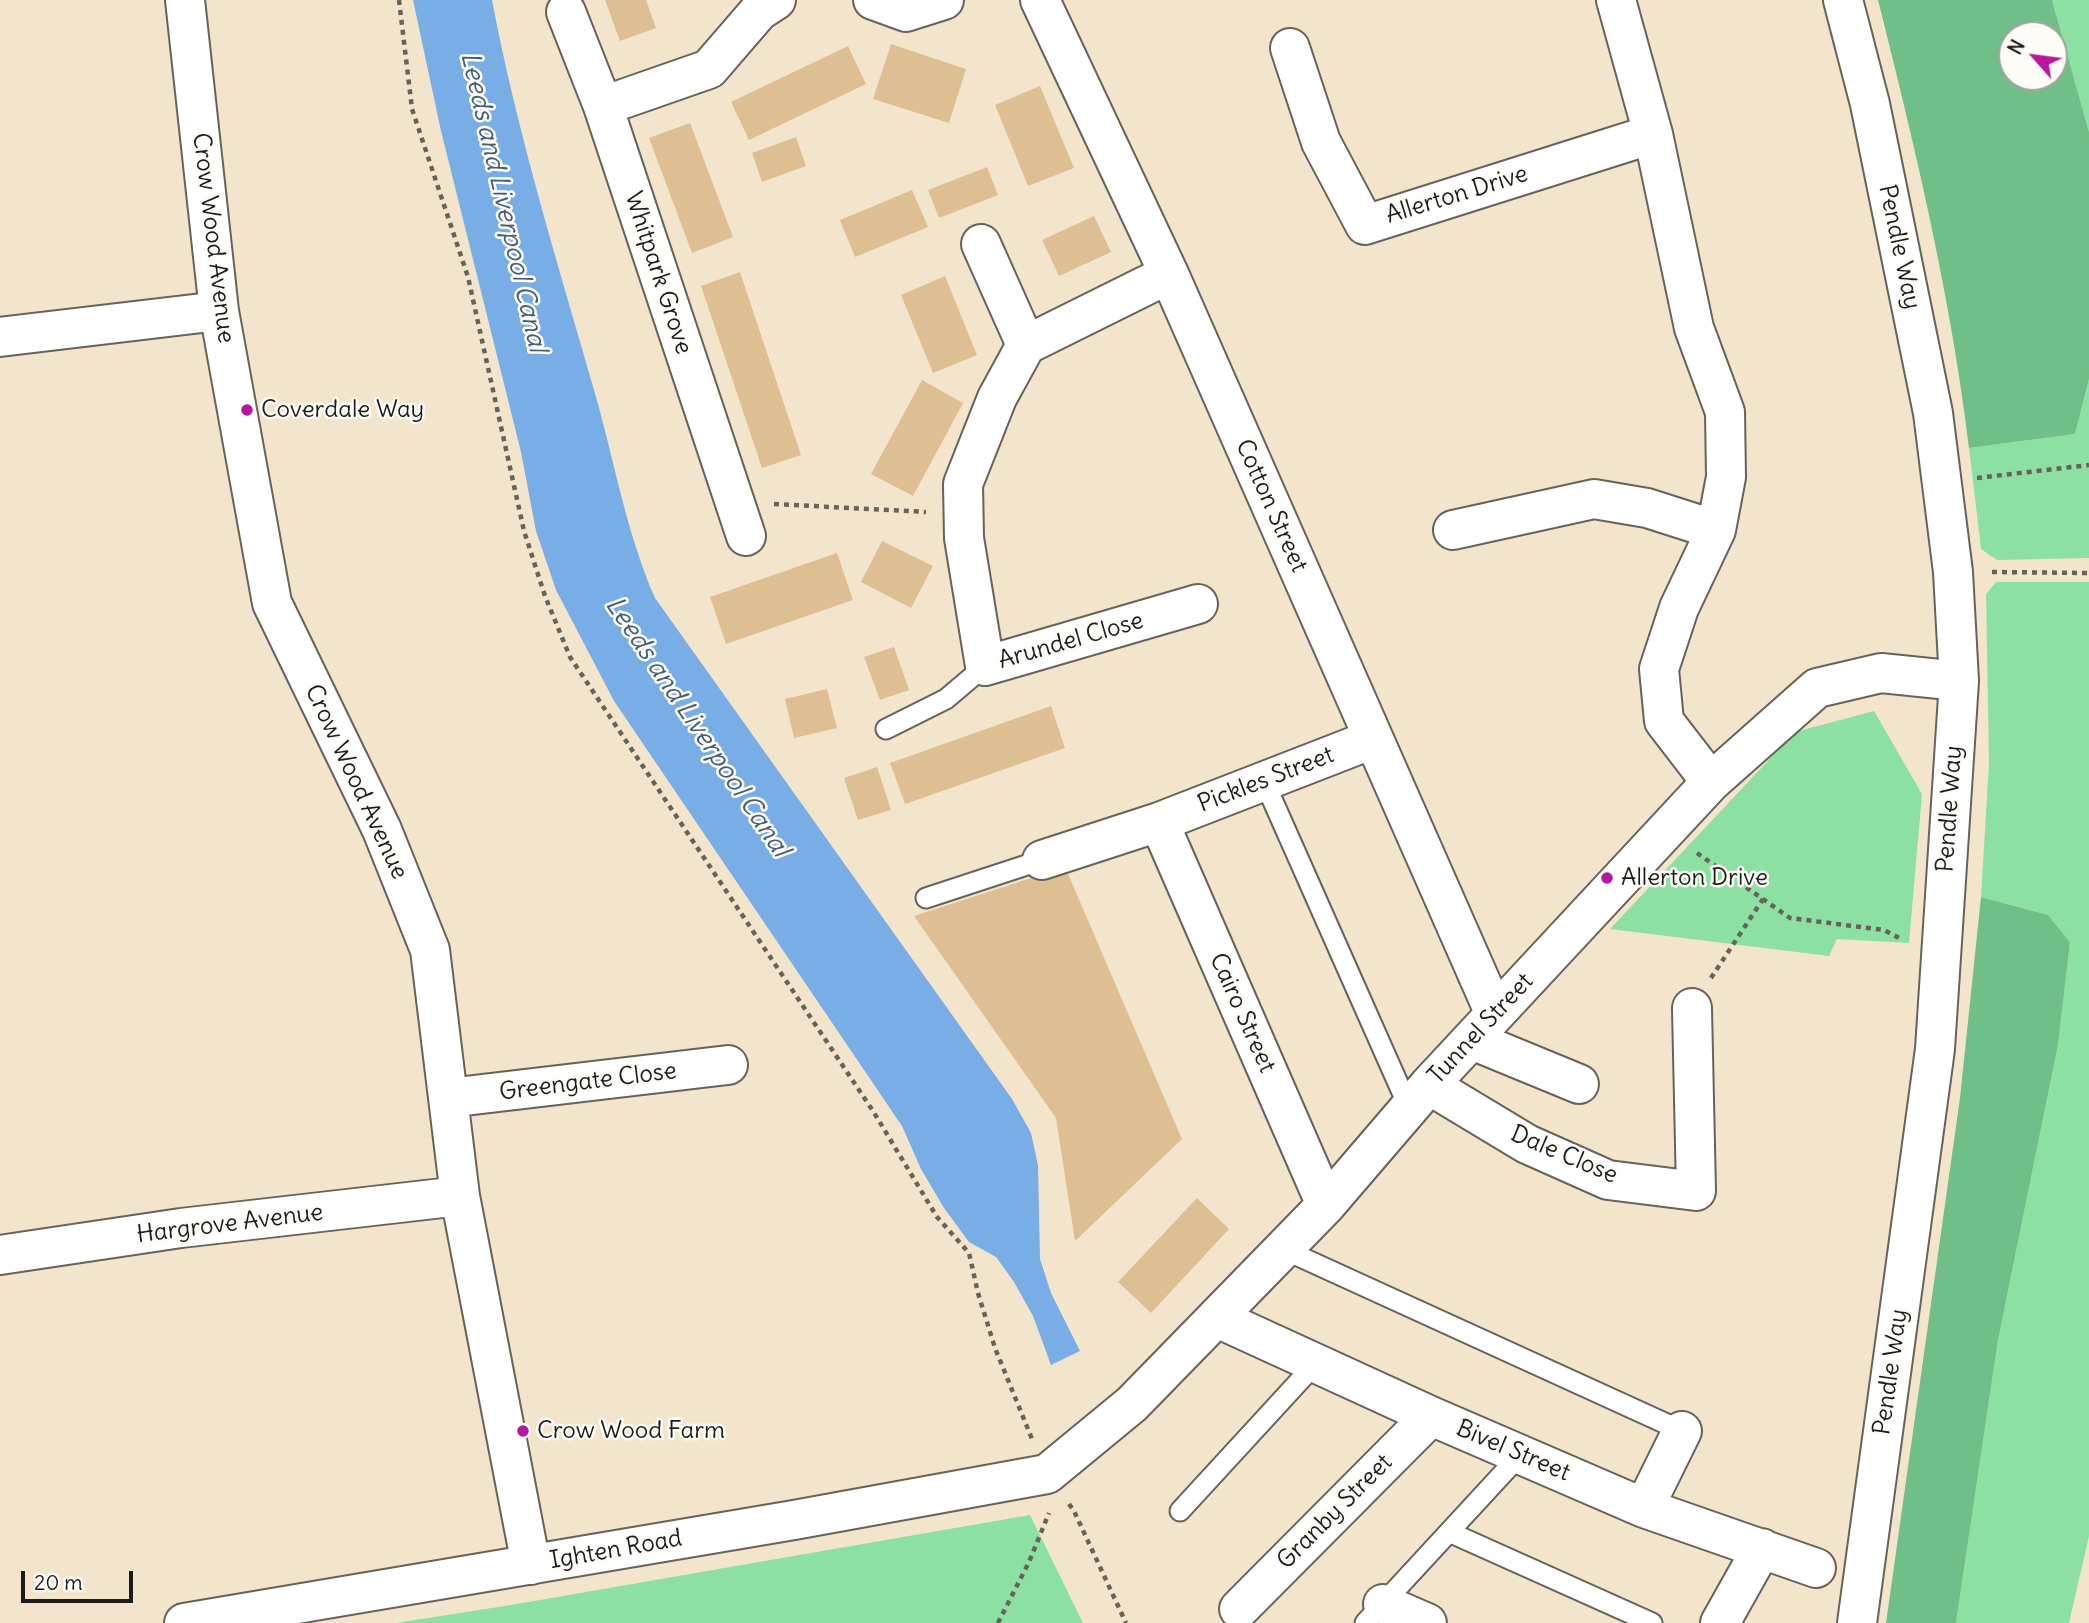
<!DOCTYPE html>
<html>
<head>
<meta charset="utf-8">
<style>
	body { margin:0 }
	#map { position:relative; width:2089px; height:1623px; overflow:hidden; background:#f3e5cc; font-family:Delius,sans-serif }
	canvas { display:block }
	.north { position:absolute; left:1998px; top:21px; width:70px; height:70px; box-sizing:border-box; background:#fdfcf7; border:2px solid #a3a29f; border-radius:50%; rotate:298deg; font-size:19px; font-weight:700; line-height:28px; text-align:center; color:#1c1c1c }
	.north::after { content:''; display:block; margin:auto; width:24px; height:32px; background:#b5179e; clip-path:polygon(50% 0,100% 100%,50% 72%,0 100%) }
	.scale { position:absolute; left:21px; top:1571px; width:112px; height:32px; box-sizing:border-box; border:4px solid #1c1c1c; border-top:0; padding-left:9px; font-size:21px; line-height:24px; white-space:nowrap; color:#1c1c1c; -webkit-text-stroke:5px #fdfcf7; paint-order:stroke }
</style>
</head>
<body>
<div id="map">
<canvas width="2089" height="1623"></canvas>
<div class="north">N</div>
<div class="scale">20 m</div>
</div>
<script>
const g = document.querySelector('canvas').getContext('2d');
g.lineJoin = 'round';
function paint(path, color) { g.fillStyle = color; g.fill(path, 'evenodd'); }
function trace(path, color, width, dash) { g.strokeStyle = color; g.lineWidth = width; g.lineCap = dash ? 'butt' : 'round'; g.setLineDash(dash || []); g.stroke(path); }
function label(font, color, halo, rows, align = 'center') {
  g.font = font + ' Delius,sans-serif'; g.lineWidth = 5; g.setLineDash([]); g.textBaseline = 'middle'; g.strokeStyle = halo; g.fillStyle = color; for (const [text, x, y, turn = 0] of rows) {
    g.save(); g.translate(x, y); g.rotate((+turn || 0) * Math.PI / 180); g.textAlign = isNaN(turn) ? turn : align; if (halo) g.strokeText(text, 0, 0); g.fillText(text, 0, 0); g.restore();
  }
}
const green = new Path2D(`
	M2052,0H2089V132Z
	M2089,379V558L1997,560L1981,549L1969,448L2075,434Z
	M1996,582H2089V1536L2069,1623H1956L1998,1340L2058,1045L2070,942L2048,915L1981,897L1989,763L1986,594Z
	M1874,711L1922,794L1909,943L1837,939L1829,956L1610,929L1795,732Z
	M1030,1515L1083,1623H396L511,1605Z`);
const forest = new Path2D(`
	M1878,0H2052L2089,132V379L2075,434L1969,448C1951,297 1915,147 1878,0ZM2054,35V77H2012V35Z
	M1981,897L2048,915L2070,942L2058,1045L1998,1340L1956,1623H1886L1960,1098Z`);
const water = new Path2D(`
	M413,0H492C517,132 557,261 594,390C614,459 626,532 655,598L1012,1099L1031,1133L1038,1165L1040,1259L1051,1293L1080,1351L1051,1365L1033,1316L1014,1282L996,1257L969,1242L944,1208L921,1169L902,1126L614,701L556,590L536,531L521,452L441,131Z`);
const building = new Path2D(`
	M605,0H646L656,28L620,41Z
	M891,44L966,69L949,123L873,99Z
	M848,46L866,84L749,140L731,102Z
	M1040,86L1074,168L1028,186L995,105Z
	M690,123L733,237L692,253L649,138Z
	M796,137L806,166L762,182L752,153Z
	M987,167L998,195L939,218L928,190Z
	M912,190L928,227L855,257L840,220Z
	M1094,216L1111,252L1059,276L1042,240Z
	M740,272L801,455L762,468L701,286Z
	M945,276L977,355L933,373L901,295Z
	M922,380L963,403L913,496L871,474Z
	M882,541L933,566L911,608L861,582Z
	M837,553L853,600L726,644L710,597Z
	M894,647L909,690L880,700L864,657Z
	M827,689L837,728L794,738L785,699Z
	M1051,706L1065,748L905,804L890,763Z
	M877,767L891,810L858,820L844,778Z
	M1065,867L1182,1139L1075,1241L1056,1118L914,916Z
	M1197,1198L1229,1229L1151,1313L1118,1282Z`);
const path = new Path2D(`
	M399,0L412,109L468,277L524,531L545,596L570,657L873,1111L937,1217L969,1253L978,1293L995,1348L1032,1439
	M1977,478L2089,465
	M774,504L926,512
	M1992,572L2089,573
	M1697,853L1790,918L1884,930L1903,940
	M1711,978L1763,899
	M1069,1504L1074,1511L1126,1623
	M998,1623L1029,1562L1049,1513`);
const service = new Path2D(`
	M886,729L946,699L985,666
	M1264,781L1409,1108
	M926,898L1042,860
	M1283,1249L1682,1431
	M1180,1511L1316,1363
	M1449,1532L1652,1623
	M1365,1623L1520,1455`);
const minor = new Path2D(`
	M185,0L219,311L272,603L382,830L430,950L460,1196L531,1565
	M873,0L906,12L944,0
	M1040,0L1169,274L1495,1014
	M1616,0L1653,134L1694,328L1725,412L1726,477L1716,530
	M1843,0L1870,104L1933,413L1953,572L1959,681L1935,1049L1857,1623
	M566,12L603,106L746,536
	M1290,48L1321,142L1365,225L1653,134
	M603,106L709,69L759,11L776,0
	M981,244L1026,345L997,398L963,484L964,538L985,666L1198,604
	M0,337L219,311
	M1026,345L1169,274
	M1453,530L1594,499L1647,508L1716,530L1679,608L1659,669L1664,721L1711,782
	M1159,822L1326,1205
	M1042,860L1159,822L1373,739
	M1472,1040L1579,1084
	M1429,1085L1527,1144L1608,1180L1696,1191L1692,1008
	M448,1098L728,1065
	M0,1255L181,1228L460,1196
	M1217,1318L1431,1416L1644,1508L1816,1568
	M1644,1508L1682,1431
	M1383,1604L1427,1623
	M1239,1609L1431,1416
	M184,1623L794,1520L1047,1474L1132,1404L1326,1205L1429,1085L1711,782L1817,688L1881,673L1959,681
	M1720,1623L1762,1548`);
const markers = [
	[247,410,7,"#b5179e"],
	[1607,878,7,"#b5179e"],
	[523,1431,7,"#b5179e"]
];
const streetNames = [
	["Allerton Drive",1457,195,-17],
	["Crow Wood Avenue",213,238,83],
	["Pendle Way",1899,247,78],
	["Whitpark Grove",658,273,72],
	["Cotton Street",1271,506,66],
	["Arundel Close",1071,641,-16],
	["Pickles Street",1266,780,-21],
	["Crow Wood Avenue",356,782,65],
	["Pendle Way",1950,809,-86],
	["Cairo Street",1242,1013,66],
	["Tunnel Street",1481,1029,-47],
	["Greengate Close",588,1082,-7],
	["Dale Close",1564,1155,23],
	["Hargrove Avenue",230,1224,-7],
	["Pendle Way",1891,1372,-82],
	["Bivel Street",1513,1451,23],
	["Granby Street",1335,1512,-45],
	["Ighten Road",616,1550,-10]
];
const poiNames = [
	["Coverdale Way",261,410],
	["Allerton Drive",1621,878],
	["Crow Wood Farm",537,1431]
];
const waterNames = [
	["Leeds and Liverpool Canal",503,202,77],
	["Leeds and Liverpool Canal",697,727,56]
];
paint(green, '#8be0a2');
paint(forest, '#70be88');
paint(water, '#79ade6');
paint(building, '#debe93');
trace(service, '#67625a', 23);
trace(minor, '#67625a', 42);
trace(path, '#67625a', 4.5, [5, 5]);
trace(service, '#fff', 19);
trace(minor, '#fff', 38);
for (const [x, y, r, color] of markers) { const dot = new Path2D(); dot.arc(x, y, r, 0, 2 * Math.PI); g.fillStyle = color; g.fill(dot); trace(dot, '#fdfcf7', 2.5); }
label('24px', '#1c1c1c', '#fdfcf7', streetNames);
label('24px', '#1c1c1c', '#fdfcf7', poiNames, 'left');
label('italic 26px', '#465d77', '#fdfcf7', waterNames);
</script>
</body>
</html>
